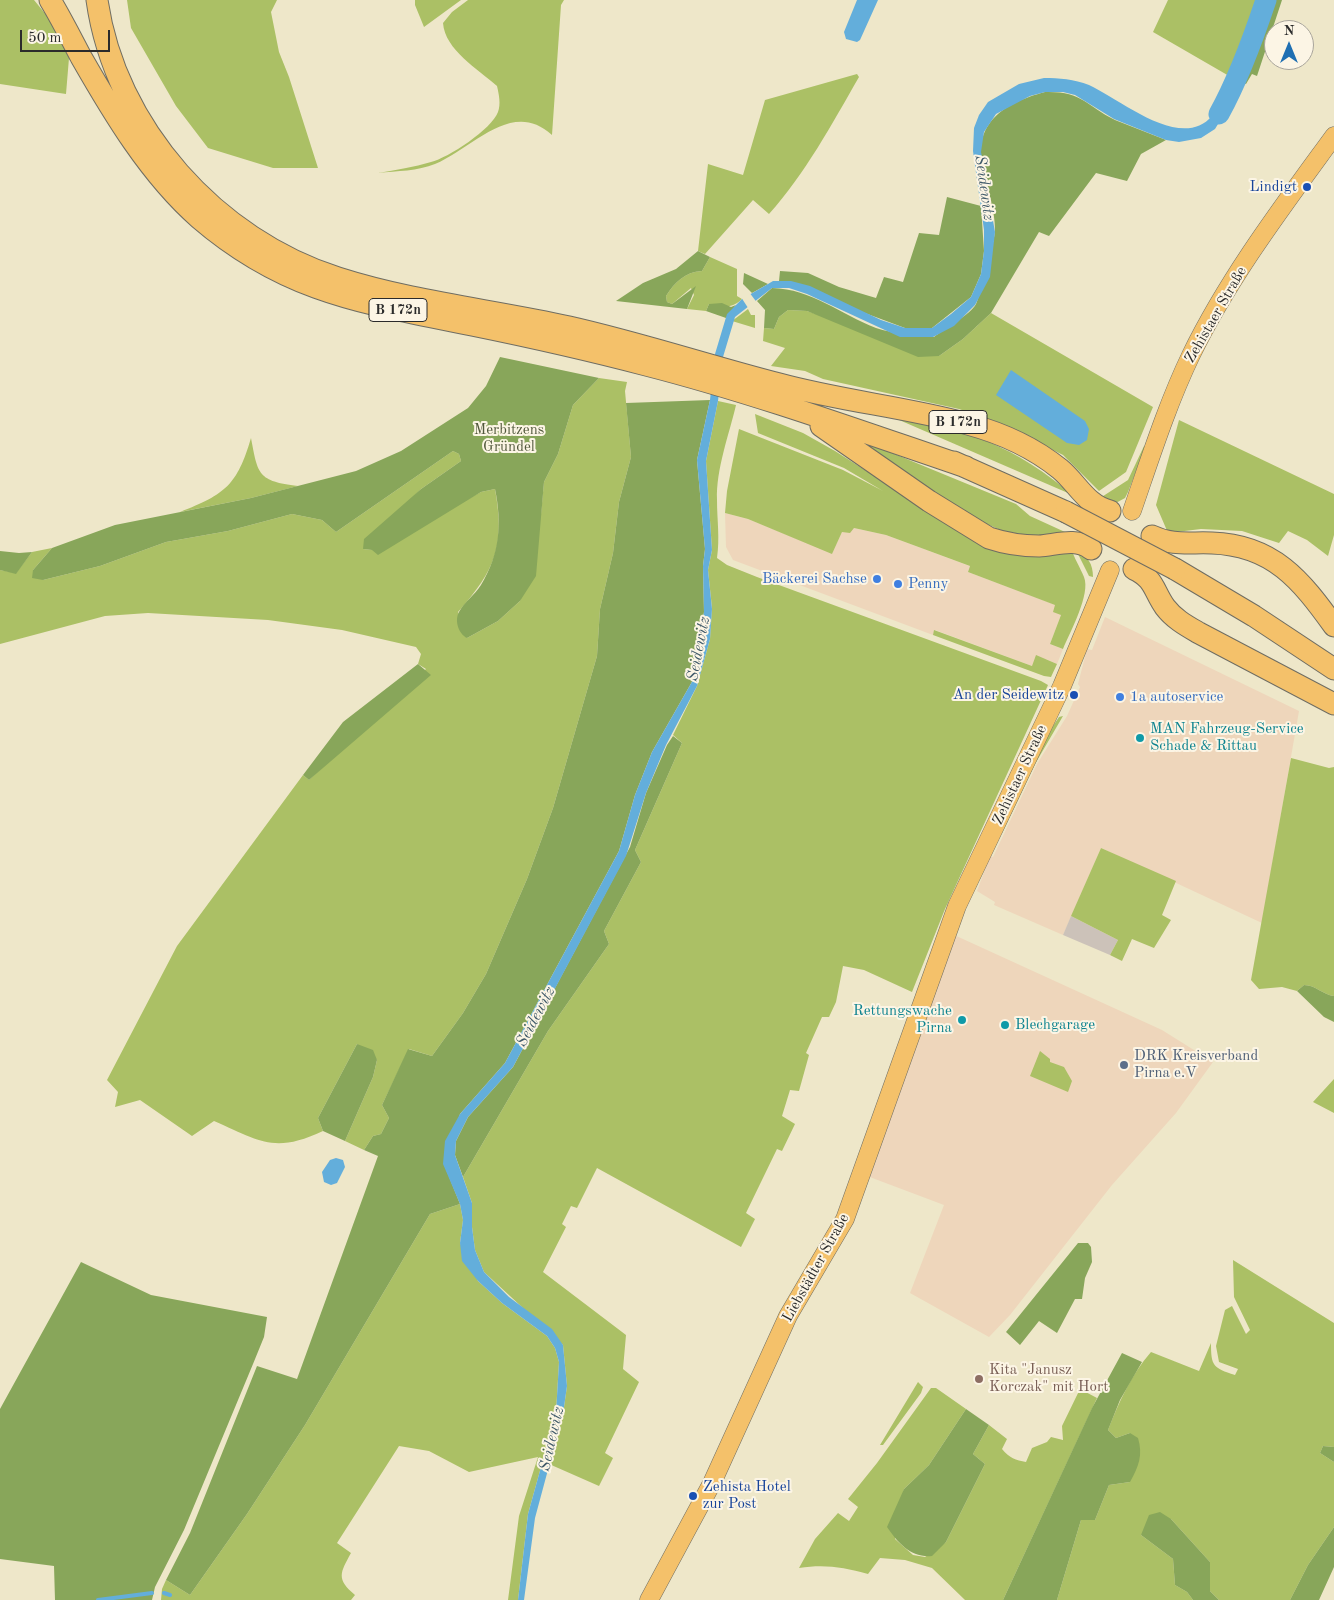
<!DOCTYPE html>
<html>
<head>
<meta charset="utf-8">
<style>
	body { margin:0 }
	#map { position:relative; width:1334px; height:1600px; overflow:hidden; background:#eee7c9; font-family:"Old Standard TT",serif }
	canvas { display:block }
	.north { position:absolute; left:1264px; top:20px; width:50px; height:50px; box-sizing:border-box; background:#fcf5e5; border:1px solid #a8a49b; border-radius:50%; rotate:0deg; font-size:14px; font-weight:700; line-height:20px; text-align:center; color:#2b2b2b }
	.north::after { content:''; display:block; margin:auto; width:18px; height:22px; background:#1f6fb2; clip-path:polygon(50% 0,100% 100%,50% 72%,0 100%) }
	.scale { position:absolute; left:20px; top:30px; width:90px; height:22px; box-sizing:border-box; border:2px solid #2b2b2b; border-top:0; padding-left:6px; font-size:15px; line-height:18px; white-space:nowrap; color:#2b2b2b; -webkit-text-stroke:4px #fcf5e5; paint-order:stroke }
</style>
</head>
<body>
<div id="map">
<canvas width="1334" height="1600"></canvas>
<div class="north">N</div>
<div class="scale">50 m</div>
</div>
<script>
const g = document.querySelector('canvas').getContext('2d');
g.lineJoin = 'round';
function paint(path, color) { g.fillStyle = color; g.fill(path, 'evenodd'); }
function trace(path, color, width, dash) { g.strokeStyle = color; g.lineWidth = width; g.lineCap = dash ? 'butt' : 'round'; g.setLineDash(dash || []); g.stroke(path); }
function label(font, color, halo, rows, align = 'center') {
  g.font = font + ' "Old Standard TT",serif'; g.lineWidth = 4; g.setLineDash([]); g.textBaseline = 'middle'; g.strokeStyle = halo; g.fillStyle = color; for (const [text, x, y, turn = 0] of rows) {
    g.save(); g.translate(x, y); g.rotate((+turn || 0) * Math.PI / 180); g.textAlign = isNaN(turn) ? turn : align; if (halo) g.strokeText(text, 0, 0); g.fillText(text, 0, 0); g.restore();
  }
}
const built = new Path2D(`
	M725,513L748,519L832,553L842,532L854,528L886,535L970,566L968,572L1056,605L1061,615L1050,644L1063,649L1057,664L1045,659L1032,666L935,630L933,635L733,560L726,547Z
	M1105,617L1299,711L1262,923L1101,848L1063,935L994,905L995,902L977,891L990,856L993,857L1037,764L1067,716L1080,687L1078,684L1087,649L1092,650Z
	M952,934L1162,1030L1213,1062L1176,1113L1112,1185L1010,1315L989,1337L910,1293L944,1205L867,1176Z`);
const industrial = new Path2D(`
	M1071,916L1118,940L1110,955L1063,935Z`);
const green = new Path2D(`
	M0,0H34L52,22L69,58L66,94L0,84Z
	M127,0H277L271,12L279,52L289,77L318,168H273L208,148L176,106L131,28Z
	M415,0H461L424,27L415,5Z
	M468,0H564L561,5L552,135C512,98 473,148 435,164C418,171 397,171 378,173C396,170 414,167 431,162C448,158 492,129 498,112C501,104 499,95 497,86C478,69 445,50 443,23L452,12Z
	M1168,0H1266L1255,32L1236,80L1153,32Z
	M857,74L859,77C832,124 805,174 769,214L753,200L705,254L698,251L708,164L743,175L765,100Z
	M710,257L737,269V296L742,299C731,310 722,306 709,304L706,311L687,309L694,295L691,288L672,304L667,302L666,296C675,282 685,272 702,271Z
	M748,309L751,315H755V328L732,321Z
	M788,310L807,311L939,356L963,339L991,313L1153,407L1126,472L1099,491L1063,455L997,422L959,409L823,379L805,371L771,366L785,348L763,341L764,328L774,329L779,317Z
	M599,378L627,382L625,391L631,457L619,502L613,553L600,609L597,656L553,808L527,879L486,974L463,1013L432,1056L409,1049L382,1105L389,1118L381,1134L373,1136L364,1150L345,1141L373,1077L377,1060L357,1044L318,1118L323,1131C274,1154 260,1141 214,1121L192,1136L140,1100L115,1107L118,1092L107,1080L177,946L303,775L309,780L426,669L418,664L421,654L416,647L342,630L268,620L148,613L105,616L0,644V570L16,573L32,552L52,548L33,570L43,580L100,566L166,542L228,531L292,514L322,520L336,532L453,451L459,454L461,461L421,489L363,549L372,550L481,492L495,489C505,546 496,569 458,612L467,638L498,621L520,601L541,514L544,482L558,454L573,405Z
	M718,401L736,405C729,435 716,469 717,500C717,520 720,538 717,558L727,565L757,577L1041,681L1048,685L945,909L912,992L864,970L843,966L836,1002L829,1017H822L806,1053L809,1055L799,1091L790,1090L782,1116L795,1124L782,1151L777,1149L746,1213L755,1219L741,1247L597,1168L577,1208L571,1206L562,1224L566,1227L543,1272L626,1335L623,1369L639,1382L605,1453L613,1458L599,1486L549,1464L563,1414L567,1386L563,1345L484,1272L475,1250L472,1227V1203L463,1177L548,1031L609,944L604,931L641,862L635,850L682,743L673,735L697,686L710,639L712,608L708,570L712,550L706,461Z
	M883,413C958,429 1003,439 1064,488L1068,493Z
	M755,414L803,433L835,451L967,535L1071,548C1074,558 1080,567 1084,577C1091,594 1070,632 1063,649L1050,644L1061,615L1053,612L1055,605L968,572L970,566L886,535L854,528L850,533L842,532L832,554L748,519L725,513L727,491L739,429L843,470L883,491L844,468L758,433Z
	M1179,420L1334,494V535L1328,556L1307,540L1288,531L1279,543L1242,531L1201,529L1168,533L1156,505Z
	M251,438C258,475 258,481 298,486L251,498L180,512C226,494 237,485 251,438Z
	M858,439L1016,504L1030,516L1065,532V536L1039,537L1003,531L968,516Z
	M1144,446L1145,448L1128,492L1125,498L1114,504L1097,500L1128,480Z
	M1076,550C1088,556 1093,564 1093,577L1089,576Z
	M934,630L1032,666L1036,655L1057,664L1051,677L1044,676L933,635Z
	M1063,716L1035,764L1002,833L999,829L1043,741L1059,717Z
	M1291,758L1329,768L1334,767V996C1323,995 1316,985 1304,985L1297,991L1282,987L1259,989L1251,980Z
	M1101,848L1176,881L1162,915L1171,920L1154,948L1132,939L1122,961L1110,955L1118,940L1071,916Z
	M1040,1051L1050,1059V1062L1064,1067L1072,1081L1068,1092L1030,1076Z
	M1334,1079V1113L1313,1102Z
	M460,1204L463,1220L460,1243L478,1281L502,1303L547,1336L555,1348L559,1362L556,1413L528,1514L518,1600H508L519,1516L538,1457L469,1472L429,1451L399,1446L337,1543L351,1553C340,1573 336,1579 355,1595L351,1600H161L162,1589L166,1580L190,1595L247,1514L305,1425L430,1214Z
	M1233,1260L1334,1323V1447L1323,1446L1320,1453L1334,1462V1527L1308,1565L1290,1600H1219L1210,1591V1562L1171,1519L1141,1535L1173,1559L1175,1585L1187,1592L1193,1600H1057L1081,1520H1095L1109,1485L1130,1482V1433L1116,1438L1108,1430C1119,1402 1131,1375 1151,1352L1199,1371L1211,1343C1211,1366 1213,1368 1235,1375L1238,1369L1219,1362L1216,1346L1225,1310L1232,1306L1246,1334L1250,1330L1234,1297Z
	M918,1382L923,1387L921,1393L883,1445H880Z
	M931,1388H936L966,1409L929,1465L904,1489L895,1539L913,1555L925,1557L946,1542L985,1464L973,1454L989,1425L1007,1439L1002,1449C1009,1458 1016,1460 1026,1462L1032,1448L1047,1442L1051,1437L1063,1440L1062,1426L1080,1389L1097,1398L1003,1600H965L932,1568L905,1560L880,1558L868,1574C843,1567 824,1564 799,1568L815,1539L838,1513L849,1521L858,1507L848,1499L877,1463Z`);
const forest = new Path2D(`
	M1272,0H1282L1257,76L1252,74L1246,84L1242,83Z
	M1045,92C1082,91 1085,105 1115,120C1132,127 1149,133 1166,140L1141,154L1127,181L1096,173L1049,236L1039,232L991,313L963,339L939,356L918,357L807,311L788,310L779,317L774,329L764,328L765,310L757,301L772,288C812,289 840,314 876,328C893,334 915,334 934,337C943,330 971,314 976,304C980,296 995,240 995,230C995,210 988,190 983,170C972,123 1004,103 1045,92Z
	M947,197L981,206L984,251L981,274L971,297L932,328H905L779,281L780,271L808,273L839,287L876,298L884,277L903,282L919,233L939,235Z
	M698,251L710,257L702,271C685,272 675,282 666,296L667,302L672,304L696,286L687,309L616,301L643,283L676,269Z
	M744,273L768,284L752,293L743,284Z
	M722,303L731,307L736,305L726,318L706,311L709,304Z
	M500,357L599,378L573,405L558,454L544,482L536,576L520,601L498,621L467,638C459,634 454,621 459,612C464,602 475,595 481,585C500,554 502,523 495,489L481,492L378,555L372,550L363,549L364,539L421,489L461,461L459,454L453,451L336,532L322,520L292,514L228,531L166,542L100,566L43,580L32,578L33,570L52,548L115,525L251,498L356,471L401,451L468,408L486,386Z
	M710,400L697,460L705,549L703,566L704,612L693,680L652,752L635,795L619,851L505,1063L460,1114L444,1164L460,1204L430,1214L305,1425L247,1514L190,1595L166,1580L190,1533L257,1366L297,1379L378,1156L364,1150L373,1136L381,1134L389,1118L382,1105L408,1049L432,1056L463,1013L486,974L527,879L553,808L597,656L600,609L613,553L619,502L631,457L626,403Z
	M0,551L19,553L32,552L16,574L0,570Z
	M418,664L431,675L309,780L303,775L343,722Z
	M673,736L682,743L635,850L641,862L604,931L609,944L548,1031L463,1177L455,1155L456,1141L468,1117L513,1067L630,847L646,793L667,745Z
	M1304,985C1316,985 1323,995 1334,996V1022L1324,1017L1297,991Z
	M357,1044L373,1050L377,1060L373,1077L345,1141L323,1131L318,1118Z
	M1078,1243H1088L1091,1247L1092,1262L1085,1278L1082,1299H1075L1057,1333L1039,1321L1020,1345L1006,1332Z
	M81,1262L151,1295L267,1317L264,1337L253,1364L184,1530L155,1587L152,1600H55L54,1566L0,1559V1409Z
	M1122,1353L1142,1362L1120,1400L1108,1430L1116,1438L1130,1433L1138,1438C1143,1455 1139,1466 1130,1482L1109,1485L1095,1520H1081L1057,1600H1003L1092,1408Z
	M966,1409L989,1425L973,1454L985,1464L946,1542L932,1556C911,1558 898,1543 887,1527L904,1489L929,1465Z
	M1323,1446L1334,1447V1462L1320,1453Z
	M1160,1512L1171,1519L1210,1562V1591L1219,1600H1193L1187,1592L1175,1585L1173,1559L1141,1535L1149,1515Z
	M1334,1527V1567L1319,1600H1290L1308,1565Z`);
const water = new Path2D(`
	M857,0H878L860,40L857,42L846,39L844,32Z
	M1266,0H1272L1242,83L1236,80L1255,32Z
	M1044,78C1059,78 1074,79 1089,85C1120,99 1181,152 1212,116C1218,108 1221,93 1224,84L1238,91L1215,129L1201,138L1179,142L1166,140L1114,119L1075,95L1063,92H1045L1030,96L996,114L984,132L981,152L995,232L990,277L975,305L954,326L933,337H900L807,294L789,288H772L735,317L723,357L718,401L706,461L712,550L708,570L712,609L710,639L697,686L666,745L646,793L626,856L513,1067L468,1117L456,1141L455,1155L472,1203V1227L475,1250L484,1272L509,1297L552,1329L563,1345L567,1386L563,1414L535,1518L524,1600H518L528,1514L556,1413L559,1362L555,1348L547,1336L502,1303L478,1281L462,1261L460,1243L463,1220L460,1204L443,1164L445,1141L460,1114L505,1063L619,851L635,795L652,752L693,680L704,612L703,566L705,549L697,460L710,400L715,354L727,314L742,299L768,284L773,281H791L810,286L881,320L905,328H932L951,314L971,297L981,274L984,251V230L973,151L974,128L979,115L988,102L1019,84Z
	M1011,370L1085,421L1089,429L1087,440L1079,445L1067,443L996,395Z
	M336,1158L343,1160L345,1167L337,1183L331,1185L324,1182L322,1172L330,1160Z`);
const pier = new Path2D(`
	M749,292L758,304L750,311L741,297Z`);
const stream = new Path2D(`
	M164,1593L170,1595
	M98,1600L152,1593`);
const river = new Path2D(`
	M1219,114C1239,78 1253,39 1266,0`);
const major = new Path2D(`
	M1132,511C1150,459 1167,405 1191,355C1229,277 1283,206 1334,136
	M649,1600L712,1483L788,1316L845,1219L957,906L1062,686L1110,570`);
const highway = new Path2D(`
	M50,0C61,18 71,38 81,57C113,113 150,175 199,218C286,293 364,303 472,325C531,337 589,350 646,365C755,393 860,431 966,467
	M97,0C115,128 217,240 338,278C413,302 493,310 569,327C640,343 709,366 779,384C841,401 906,407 968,424C1001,433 1034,448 1060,469C1077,483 1087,506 1110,511
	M821,426L929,501L989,538C1004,543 1022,546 1039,546C1056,545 1076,537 1091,549
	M954,462L1066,512
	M1152,536C1172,546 1190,542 1212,543C1273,545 1301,580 1334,626
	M1134,569C1155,579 1153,590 1165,607C1174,619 1187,626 1199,633L1334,704
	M1175,569L1254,616L1334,669`);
const highwayBridge = new Path2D(`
	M1066,512L1175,569`);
const markers = [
	[1307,187,5,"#1a4fb4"],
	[877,579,5,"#3f7fe0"],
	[898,584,5,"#3f7fe0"],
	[1074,695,5,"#1a4fb4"],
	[1120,697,5,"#3f7fe0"],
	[1140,738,5,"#0f9aa8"],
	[962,1020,5,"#0f9aa8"],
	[1005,1025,5,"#0f9aa8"],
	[1124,1065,5,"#5c6f8a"],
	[979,1379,5,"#8d6e63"],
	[693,1496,5,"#1a4fb4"]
];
const shields = [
	[398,310,58],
	[958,422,58]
];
const shieldNames = [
	["B 172n",398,310],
	["B 172n",958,422]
];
const transitNames = [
	["Lindigt",1297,187],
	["An der Seidewitz",1064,695],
	["Zehista Hotel",703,1487,"left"],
	["zur Post",703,1504,"left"]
];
const streetNames = [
	["Zehistaer Straße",1216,315,-60],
	["Zehistaer Straße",1020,775,-65],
	["Liebstädter Straße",816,1268,-61]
];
const parkNames = [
	["Merbitzens",509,430],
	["Gründel",509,447]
];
const shopNames = [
	["Bäckerei Sachse",867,579,"right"],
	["Penny",908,584],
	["1a autoservice",1130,697]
];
const cultureNames = [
	["MAN Fahrzeug-Service",1150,729],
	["Schade & Rittau",1150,746],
	["Rettungswache",952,1011,"right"],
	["Pirna",952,1028,"right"],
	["Blechgarage",1015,1025]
];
const serviceNames = [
	["DRK Kreisverband",1134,1056],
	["Pirna e.V",1134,1073]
];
const educationNames = [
	["Kita \"Janusz",989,1370],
	["Korczak\" mit Hort",989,1387]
];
const waterNames = [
	["Seidewitz",984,188,82],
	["Seidewitz",699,649,-79],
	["Seidewitz",536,1017,-62],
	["Seidewitz",552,1439,-77]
];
paint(built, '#eed6bb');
paint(industrial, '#ccc2b9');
paint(green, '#abc065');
paint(forest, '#88a65a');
paint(water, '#63aedb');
paint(pier, '#eee7c9');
trace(stream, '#63aedb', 4);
trace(river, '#63aedb', 21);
trace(major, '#6f6d62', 19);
trace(highway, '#6f6d62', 23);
trace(major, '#f4c16a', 18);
trace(highway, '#f4c16a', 21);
trace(highwayBridge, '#6f6d62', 23, []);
trace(highwayBridge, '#f4c16a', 21);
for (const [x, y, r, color] of markers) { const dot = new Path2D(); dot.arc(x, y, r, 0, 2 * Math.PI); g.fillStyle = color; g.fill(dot); trace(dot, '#fcf5e5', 2); }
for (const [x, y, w] of shields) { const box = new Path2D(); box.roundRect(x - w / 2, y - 11.5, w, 23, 4); g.fillStyle = '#fcf5e5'; g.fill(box); trace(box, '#2b2b2b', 1); }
label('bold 14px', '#2b2b2b', null, shieldNames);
label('15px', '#164399', '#fcf5e5', transitNames, 'right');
label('15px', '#2b2b2b', '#fcf5e5', streetNames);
label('15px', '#51583c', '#fcf5e5', parkNames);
label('15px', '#366cbe', '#fcf5e5', shopNames, 'left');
label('15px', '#0d838f', '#fcf5e5', cultureNames, 'left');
label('15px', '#4e5e75', '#fcf5e5', serviceNames, 'left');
label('15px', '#785e54', '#fcf5e5', educationNames, 'left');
label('italic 16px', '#3f5969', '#fcf5e5', waterNames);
</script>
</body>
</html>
